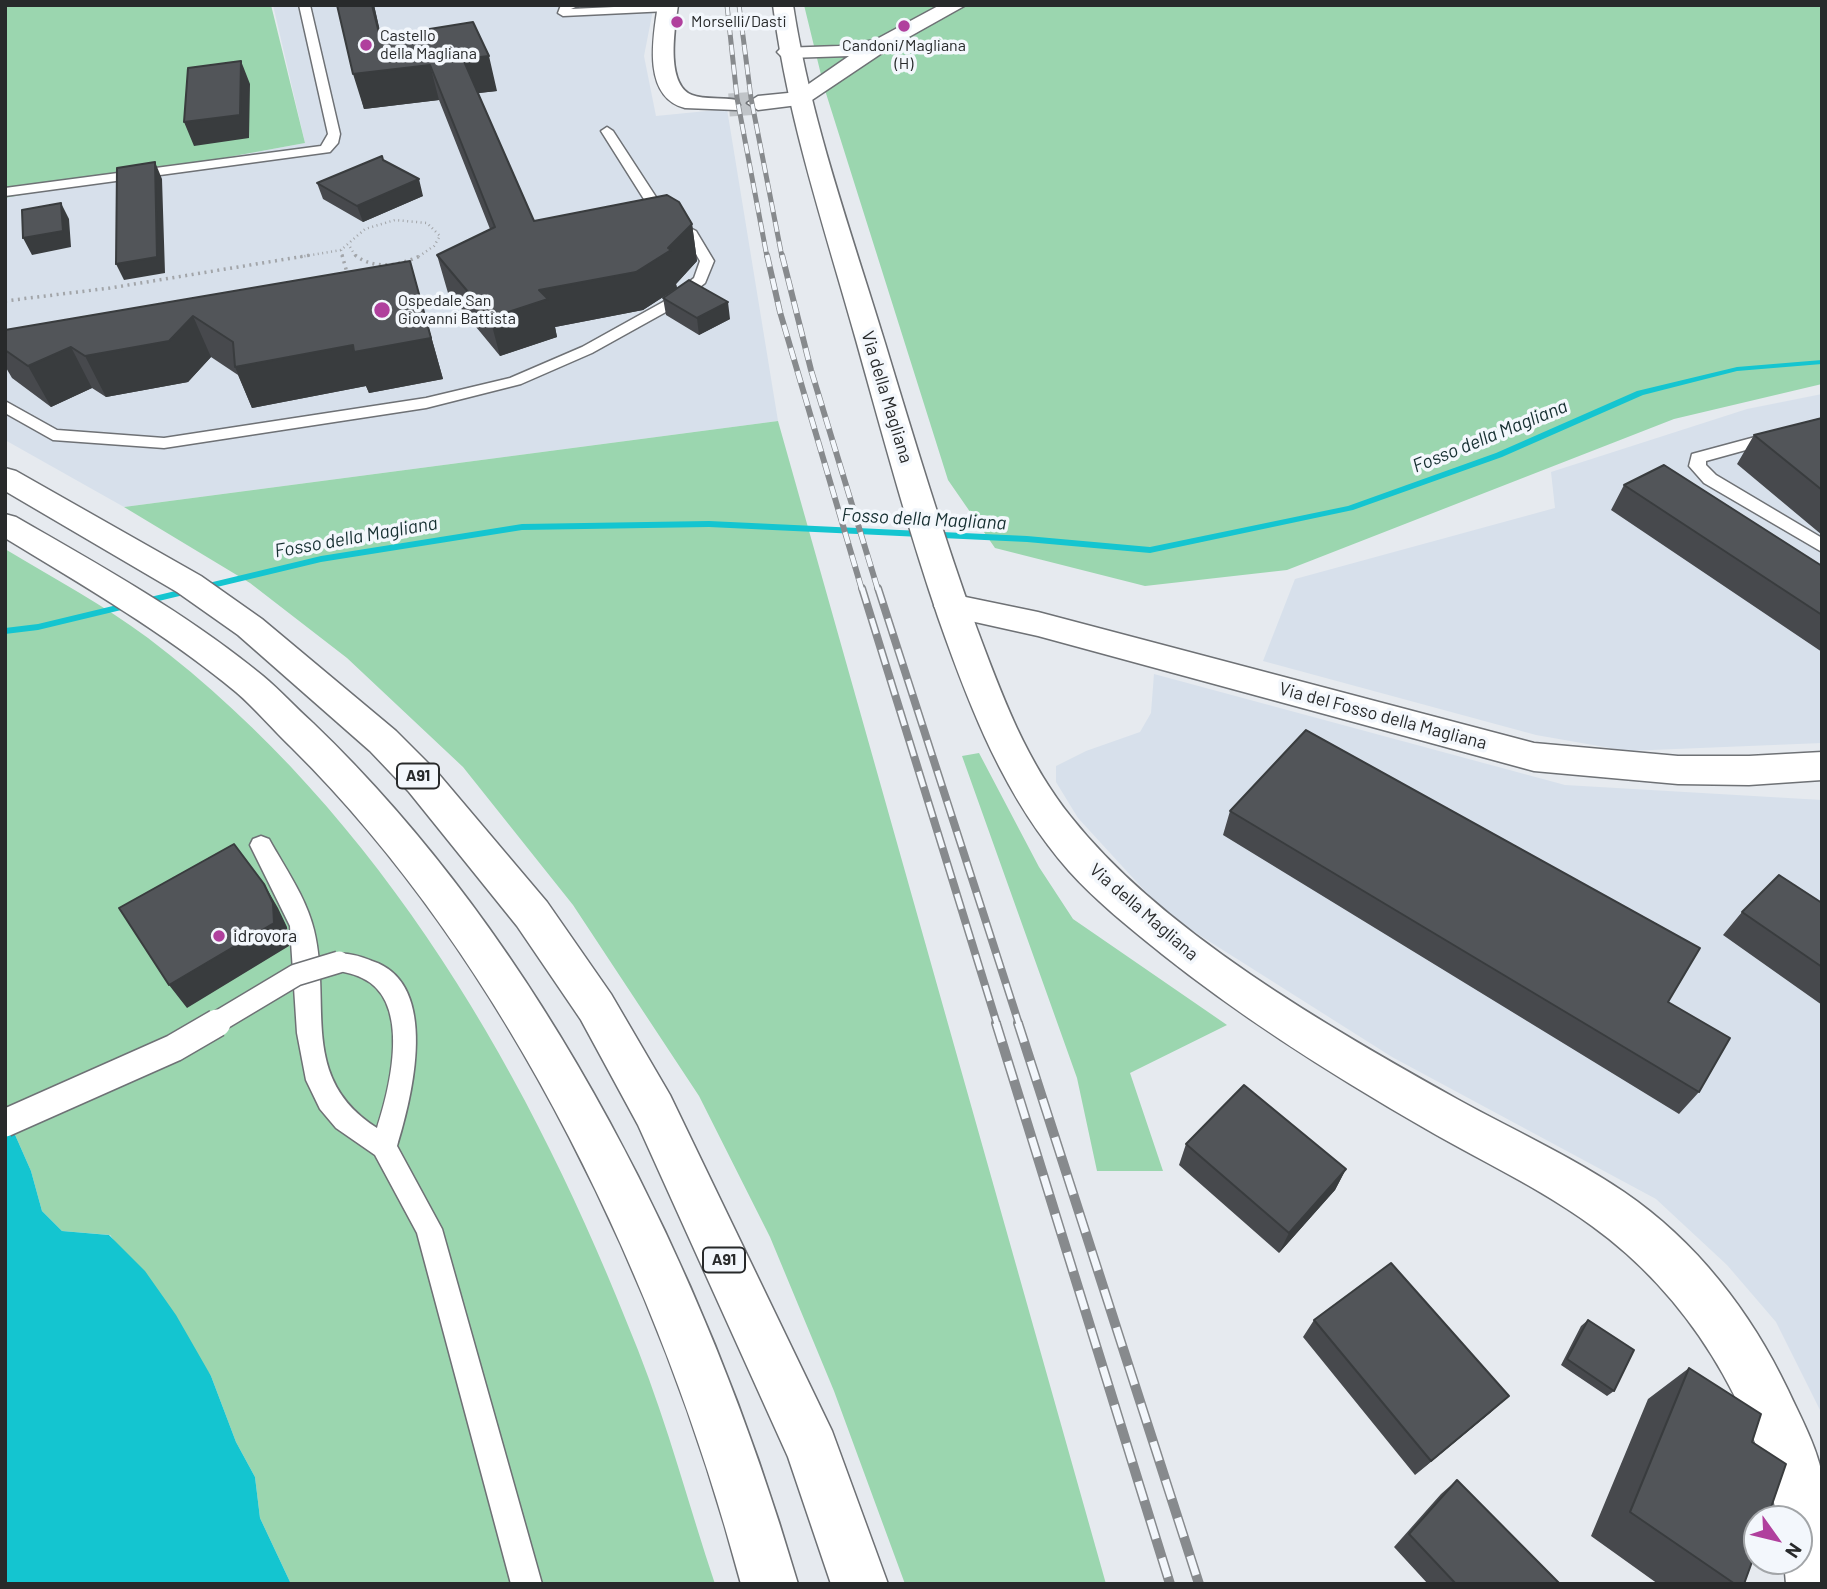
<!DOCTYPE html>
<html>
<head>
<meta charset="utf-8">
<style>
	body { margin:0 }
	#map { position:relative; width:1827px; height:1589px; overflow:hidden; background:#e6eaef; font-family:Barlow,sans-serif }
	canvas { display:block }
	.frame { position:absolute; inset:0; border:7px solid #282a2b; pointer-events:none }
	.north { position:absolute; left:1743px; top:1505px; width:70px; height:70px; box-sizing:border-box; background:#f3f7fc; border:2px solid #a2a5a8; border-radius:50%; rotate:124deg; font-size:19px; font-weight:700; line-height:28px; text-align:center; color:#282a2b }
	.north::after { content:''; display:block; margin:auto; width:24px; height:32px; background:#b0409d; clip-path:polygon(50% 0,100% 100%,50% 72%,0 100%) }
</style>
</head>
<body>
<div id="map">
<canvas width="1827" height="1589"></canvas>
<div class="frame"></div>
<div class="north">N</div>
</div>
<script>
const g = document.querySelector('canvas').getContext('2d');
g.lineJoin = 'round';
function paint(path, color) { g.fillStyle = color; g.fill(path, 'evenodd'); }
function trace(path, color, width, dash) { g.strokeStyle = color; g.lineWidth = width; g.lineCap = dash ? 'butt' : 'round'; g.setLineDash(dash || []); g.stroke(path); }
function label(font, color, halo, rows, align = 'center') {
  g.font = font + ' Barlow,sans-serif'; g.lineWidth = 7; g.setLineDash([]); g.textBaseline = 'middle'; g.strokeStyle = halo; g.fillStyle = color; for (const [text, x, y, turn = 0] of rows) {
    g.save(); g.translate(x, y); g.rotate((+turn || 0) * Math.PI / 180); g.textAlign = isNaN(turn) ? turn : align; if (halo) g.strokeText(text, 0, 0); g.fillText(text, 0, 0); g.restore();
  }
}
const built = new Path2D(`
	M273,5H654L644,56L656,116L727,109L778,421L124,507L5,440V198L305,143Z
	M1822,394V743L1627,751L1536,735L1263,661L1295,579L1555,508L1551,472L1747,409Z
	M1154,674L1565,785L1822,800V1414L1776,1322L1727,1265L1656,1199L1392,1057L1166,914L1078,818L1056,782V766L1086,751L1140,732L1151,713Z`);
const green = new Path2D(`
	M5,5H271L305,143L5,198Z
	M804,5H1822V384L1674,419L1287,570L1145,586L995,548L948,480L824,87Z
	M778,421L1106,1584H905L834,1391L770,1237L699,1096L573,905L463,767L347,658L250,583L124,507Z
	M5,549C53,578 104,605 148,638C383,816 533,1080 638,1350C668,1426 689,1506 715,1584H291L260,1518L255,1477L236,1442L211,1376L110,1235L62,1231L42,1211L31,1171L5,1112Z
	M979,753L1039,867L1073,919L1227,1025L1130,1073L1163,1171H1097L1077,1078L962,756Z`);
const water = new Path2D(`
	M5,1112L31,1171L42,1211L62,1231L109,1235L145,1271L176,1315L211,1376L236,1442L255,1477L260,1518L291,1584H5Z`);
const stream = new Path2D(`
	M1822,360V364L1737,371L1643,395L1502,457L1353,510L1150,553L1027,542L709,527L522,530L321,562L38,630L5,634V628L38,624L321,556L522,524L709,521L1027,536L1150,547L1348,506L1496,453L1637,391L1737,367Z`);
const tertiaryTunnel = new Path2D(`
	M729,105L758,103`);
const pathFar1 = new Path2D(`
	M350,247L356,257
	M341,250L343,257
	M300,257L341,250L365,229L395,220L427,223L440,236L434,246L418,257`);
const path = new Path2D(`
	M342,255L348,276
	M355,255C375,271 401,265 422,255
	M5,301L110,288L311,255`);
const service = new Path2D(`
	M299,5H310L340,134L338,143L330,152L5,196V188L321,146L328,134Z
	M561,5H580L571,9L657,5L673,8L668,11L563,16L558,13Z
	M607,127L613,131L669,217L696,231L714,261L705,283L673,308L592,353L521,384L426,408L164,448L53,440L5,413V401L57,430L164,438L426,398L510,378L582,347L663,302L694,278L700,261L686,237L659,223L601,131Z
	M1822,419V429L1706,461V465L1716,475L1822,538V552L1704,483L1689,466L1692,454Z
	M261,836L269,839C285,868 306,897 314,930C332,1005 298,1078 377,1128C390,1088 412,1001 362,978C353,973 341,972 331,969L327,962L331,955C344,951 360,956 372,961C441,983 412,1097 397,1146L442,1229L542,1584H511L417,1233L375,1155L336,1128L320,1109L306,1080L297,1033L290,926L250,845L253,839Z`);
const minor = new Path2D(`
	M940,5H966L891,47L806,104L798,106L787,99L849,56L788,58L781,56L777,52L781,48L839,46L875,40Z`);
const tertiary = new Path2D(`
	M658,5H678C675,27 665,84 692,95C705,100 723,97 737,100L740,105L737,110L685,108C642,97 653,37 658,5Z
	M798,92L809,99L806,104L758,110L747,103L758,96Z
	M951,594L1038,612L1534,743L1678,756H1749L1822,752V780L1749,785L1678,784L1534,771L1038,636L939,614L934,606L939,598Z`);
const secondary = new Path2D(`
	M773,5H793C811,122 851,231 885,343C914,439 943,535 977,629C1002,696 1026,761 1071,817C1162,932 1330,1028 1457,1099C1513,1130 1571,1156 1624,1192C1696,1241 1751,1312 1788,1390C1800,1416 1816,1445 1822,1474C1827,1504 1822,1552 1822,1584H1786L1784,1561H1799V1519H1778C1753,1404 1689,1296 1592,1226C1540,1188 1481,1161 1426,1129C1334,1076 1245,1020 1162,954C1130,928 1097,902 1069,871C1004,797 970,708 938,617C907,526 882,433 856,340C825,229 788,121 773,5Z`);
const motorway = new Path2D(`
	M5,468L16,471L201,576L262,619L396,731L437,772L547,902L611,994L670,1095L832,1431L888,1584H831L788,1457L638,1125L581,1020L517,926L409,792L370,751L238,635L177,592L5,491Z
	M5,514L16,517C101,566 188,614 263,676C281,691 296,708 313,723C547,947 708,1275 798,1584H741C663,1290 510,964 292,748C273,730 256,709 236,692C165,633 84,586 5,538Z`);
const railFar3 = new Path2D(`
	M727,5L737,98L767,257
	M739,5L751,98L782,257`);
const railFar2 = new Path2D(`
	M767,255L780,312L862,590
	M782,255L811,370L878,590`);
const railFar1 = new Path2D(`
	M862,588L997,1024
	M878,588L1019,1024`);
const rail = new Path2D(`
	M996,1023L1170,1584
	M1018,1023L1199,1584`);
const serviceBridgeFar1 = new Path2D(`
	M214,1024L296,975L339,962`);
const serviceBridge = new Path2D(`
	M5,1123L174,1048L217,1023`);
const wall = new Path2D(`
	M337,5H374L381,37L497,91L478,93L534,221L692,224L697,261L676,284L677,288L643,310L555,327L557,337L500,356L448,293L437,255L490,229L439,100L364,109Z
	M383,160L423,196L363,222L323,199L317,183Z
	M410,261L443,379L369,393L366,386L252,408L238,375L211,357L188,382L106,397L92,388L51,407L12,378L5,366V330Z
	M663,298L730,319L699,335L666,315Z
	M1822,418V535L1737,464L1754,435Z
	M1624,485L1822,566V652L1611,510Z
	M1230,811L1668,1002L1699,1092L1679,1114L1223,835Z
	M1822,903V1005L1723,935L1742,912Z
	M1186,1144L1346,1169L1335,1190L1279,1253L1179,1165Z
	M1314,1320L1491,1412L1415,1475L1303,1337Z
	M1588,1320L1614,1391L1607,1396L1561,1365L1581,1326Z
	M1689,1368L1752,1442L1744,1584H1658L1591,1536L1648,1399Z
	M1457,1480L1560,1584H1428L1394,1547L1441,1494Z`);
const shadedWall = new Path2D(`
	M372,5H374L389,70L430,65L439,100L364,109L353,74L380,37Z
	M489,56L497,91L471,94L463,59Z
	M241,61L250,84L249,138L194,146L184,122Z
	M155,162L162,179L165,273L124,280L116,264Z
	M419,179L423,196L363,222L357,206Z
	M61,203L69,219L71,247L32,255L23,238Z
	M692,224L697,261L676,284L677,288L643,310L555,327L557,337L500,356L490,318L539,290L668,248Z
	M410,261L443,379L369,393L366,386L252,408L235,367Z
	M728,302L730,319L699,335L697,318Z
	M193,316L211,357L188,382L106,397L85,356Z
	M71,347L92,388L51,407L28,366Z
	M264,884L278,908L287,927L289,946L187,1008L169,985Z
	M1346,1169L1335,1190L1279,1253L1289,1233Z
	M1509,1396L1491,1412L1415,1475L1431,1461Z`);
const building = new Path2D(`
	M337,5H372L380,37L473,22L489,56L463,59L534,221L667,195L679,202L692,224L668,248L671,250L636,272L539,290L548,299L490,318L437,255L495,227L430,65L353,74Z
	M241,61L240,115L184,122L188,68Z
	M382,156L383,160L419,179L357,206L317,183Z
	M155,162L157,257L116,264L117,168Z
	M61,203L63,231L23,238L22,210Z
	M410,261L431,338L354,352L353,345L235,367L233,342L193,316L169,341L85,356L71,347L28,366L5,350V330Z
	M689,280L728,302L697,318L663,298Z
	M1822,418V490L1754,435Z
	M1664,465L1822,566V615L1624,485Z
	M1306,730L1700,948L1668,1002L1730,1038L1699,1092L1230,811Z
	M234,844L264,884L273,903L274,923L169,985L119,908Z
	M1779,875L1822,903V967L1742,912Z
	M1244,1085L1346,1169L1289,1233L1186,1144Z
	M1391,1263L1509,1396L1431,1461L1314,1320Z
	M1588,1320L1634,1350L1614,1391L1567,1359Z
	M1689,1368L1761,1414L1752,1442L1786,1464L1767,1519H1757V1548L1744,1584H1735L1630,1512Z
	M1457,1480L1560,1584H1456L1409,1534Z`);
const markers = [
	[677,22,7,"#b0409d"],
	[904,26,7,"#b0409d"],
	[366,45,7,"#b0409d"],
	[382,310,9,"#b0409d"],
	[219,936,7,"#b0409d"]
];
const farPoinames = [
	["Morselli/Dasti",691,22],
	["Castello",380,36],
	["della Magliana",380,54],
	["Candoni/Magliana",904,46,"center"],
	["(H)",904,64,"center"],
	["Ospedale San",398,301],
	["Giovanni Battista",398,319]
];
const shields = [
	[418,776,42],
	[724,1260,42]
];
const shieldNames = [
	["A91",418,776],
	["A91",724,1260]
];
const streetNames = [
	["Via della Magliana",887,397,73],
	["Via del Fosso della Magliana",1383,716,15],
	["Via della Magliana",1144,912,41]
];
const poiNames = [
	["idrovora",233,936]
];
const waterNames = [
	["Fosso della Magliana",1490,436,-22],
	["Fosso della Magliana",924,519,3],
	["Fosso della Magliana",356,537,-10]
];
paint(built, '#d7e0eb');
paint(green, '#9bd6af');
paint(water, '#14c5d0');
paint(stream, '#14c5d0');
trace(tertiaryTunnel, '#c0c4c8', 23, [23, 11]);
trace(service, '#6e7175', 3);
trace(minor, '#6e7175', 3);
trace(tertiary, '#6e7175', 3);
trace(secondary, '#6e7175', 3);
trace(motorway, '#6e7175', 3);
trace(pathFar1, '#a2a5a9', 2.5, [1, 3.5]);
trace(path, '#a2a5a9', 3.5, [2, 4.5]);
paint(service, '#fff');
paint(minor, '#fff');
paint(tertiary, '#fff');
paint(secondary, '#fff');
paint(motorway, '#fff');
trace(railFar3, '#878a8d', 5);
trace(railFar2, '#878a8d', 6);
trace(railFar1, '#878a8d', 8);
trace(rail, '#878a8d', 10);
trace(railFar3, '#f3f7fc', 3.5, [10]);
trace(railFar2, '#f3f7fc', 4.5, [12]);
trace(railFar1, '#f3f7fc', 5, [16]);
trace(rail, '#f3f7fc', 7, [20]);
trace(serviceBridgeFar1, '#6e7175', 24, []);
trace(serviceBridge, '#6e7175', 30, []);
trace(serviceBridgeFar1, '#fff', 21);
trace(serviceBridge, '#fff', 27);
paint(wall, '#47494d');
paint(shadedWall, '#393c3e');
paint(building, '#525559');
trace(building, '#393c3e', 2);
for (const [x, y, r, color] of markers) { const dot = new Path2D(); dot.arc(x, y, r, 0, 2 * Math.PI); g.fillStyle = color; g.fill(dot); trace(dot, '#f3f7fc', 2.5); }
label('16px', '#282a2b', '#f3f7fc', farPoinames, 'left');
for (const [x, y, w] of shields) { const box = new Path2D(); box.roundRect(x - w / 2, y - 12.5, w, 25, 5); g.fillStyle = '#f3f7fc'; g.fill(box); trace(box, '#282a2b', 2); }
label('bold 16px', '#282a2b', null, shieldNames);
label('18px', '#282a2b', '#f3f7fc', streetNames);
label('18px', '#282a2b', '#f3f7fc', poiNames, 'left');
label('italic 19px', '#162f31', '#f3f7fc', waterNames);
</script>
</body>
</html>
